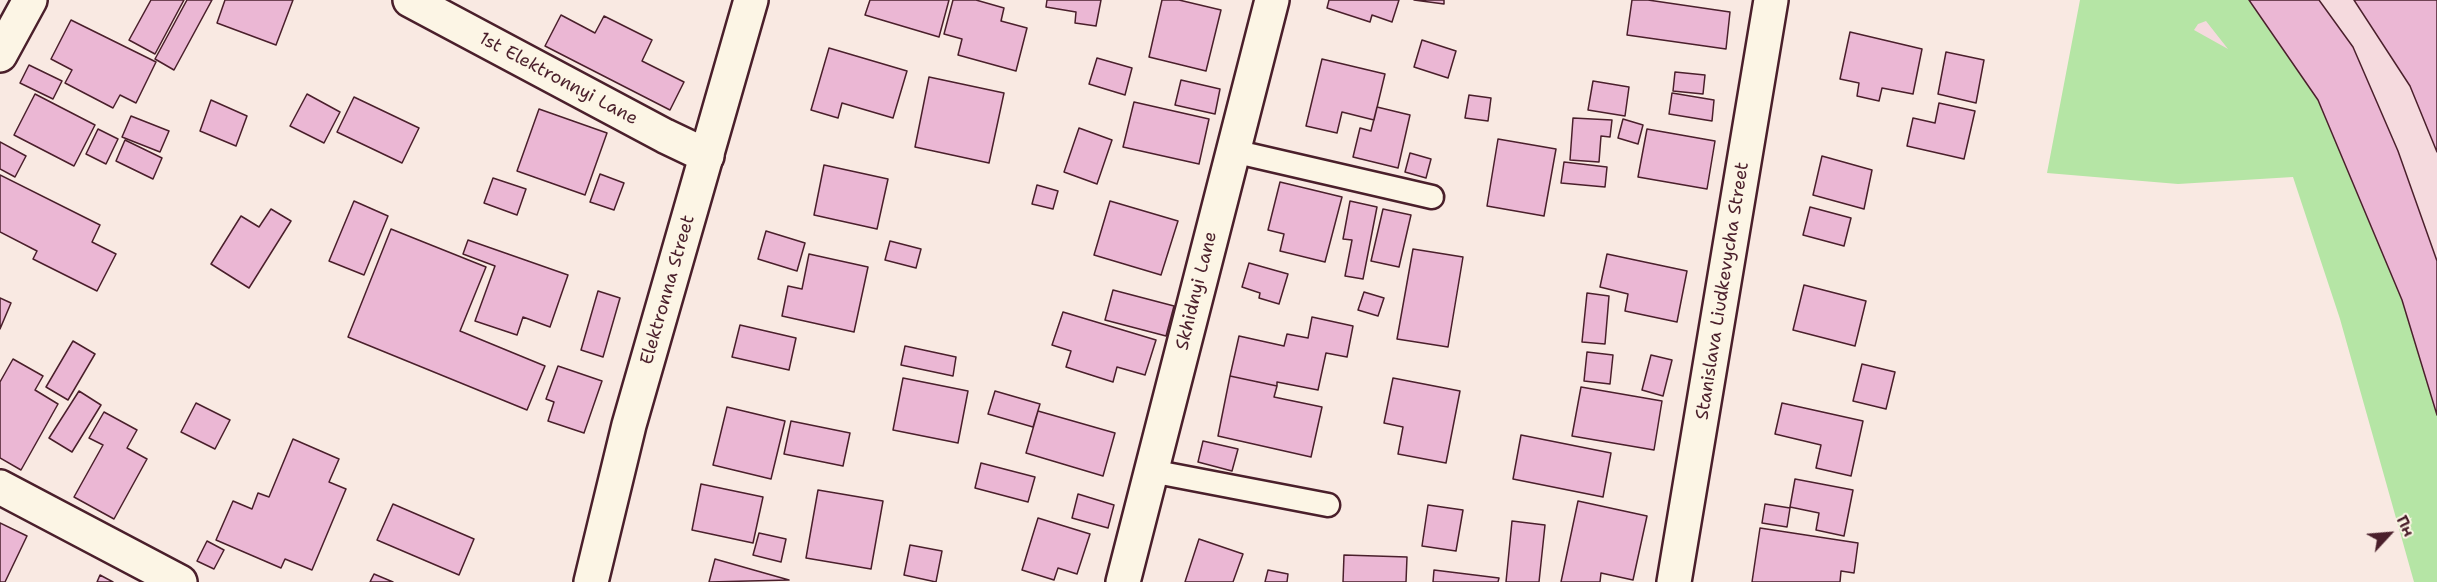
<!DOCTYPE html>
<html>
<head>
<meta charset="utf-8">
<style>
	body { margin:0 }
	#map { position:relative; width:2437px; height:582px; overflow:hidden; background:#f9e9e2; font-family:"Shantell Sans",sans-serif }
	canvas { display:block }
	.north { position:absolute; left:2359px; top:504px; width:60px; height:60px; -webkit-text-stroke:4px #fcf5e5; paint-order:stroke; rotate:64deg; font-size:16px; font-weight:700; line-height:24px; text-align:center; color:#4a1f2b }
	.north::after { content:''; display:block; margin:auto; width:21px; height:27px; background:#4a1f2b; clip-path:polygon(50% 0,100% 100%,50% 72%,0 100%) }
</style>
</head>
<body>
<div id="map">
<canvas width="2437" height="582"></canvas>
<div class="north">Пн</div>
</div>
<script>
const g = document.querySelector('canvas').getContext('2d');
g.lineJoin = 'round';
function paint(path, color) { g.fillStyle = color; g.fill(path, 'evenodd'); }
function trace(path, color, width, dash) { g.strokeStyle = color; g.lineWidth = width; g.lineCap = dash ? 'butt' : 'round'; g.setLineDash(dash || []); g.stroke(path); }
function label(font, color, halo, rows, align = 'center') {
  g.font = font + ' "Shantell Sans",sans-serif'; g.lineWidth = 4.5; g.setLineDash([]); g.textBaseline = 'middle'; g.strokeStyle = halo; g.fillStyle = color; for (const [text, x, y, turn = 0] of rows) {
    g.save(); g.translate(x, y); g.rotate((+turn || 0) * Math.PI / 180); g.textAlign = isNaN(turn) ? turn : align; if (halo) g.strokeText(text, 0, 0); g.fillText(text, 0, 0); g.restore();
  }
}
const built = new Path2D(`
	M2141,0H2437V415L2402,300Z`);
const green = new Path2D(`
	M2080,0H2249L2318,100L2402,300L2437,415V582H2414L2340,319L2293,177L2178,184L2047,173ZM2206,21L2228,49L2194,30L2198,24Z`);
const building = new Path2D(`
	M151,0H184L155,54L129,40Z
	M187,0H212L174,70L155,59Z
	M225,0H293L276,45L217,23Z
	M870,0H949L939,37L865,15Z
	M953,0H976L1004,8L1001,21L1027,28L1016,71L958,55L962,39L944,34Z
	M1047,0H1101L1096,26L1075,23L1076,12L1046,7Z
	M1162,0H1179L1221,10L1206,71L1149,57Z
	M1329,0H1399L1392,22L1372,15L1370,22L1327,8Z
	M1414,0H1444V4Z
	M1632,0H1648L1730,12L1726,49L1627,35Z
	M2249,0H2319L2353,47L2398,151L2437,261V415L2402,300L2318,100Z
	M2354,0H2437V152L2410,86Z
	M561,15L595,33L604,16L652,40L642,61L684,82L670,110L545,46Z
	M71,20L156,62L136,103L120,95L113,108L65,83L72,70L51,59Z
	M1850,32L1922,49L1913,94L1882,88L1879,101L1857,96L1859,83L1840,79Z
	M1422,40L1456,51L1448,78L1414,67Z
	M829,48L907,71L893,118L842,103L838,118L811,110Z
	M1946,52L1984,60L1976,103L1938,94Z
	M1097,58L1132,68L1125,95L1089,84Z
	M1322,59L1385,74L1374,120L1342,112L1337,133L1306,126Z
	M29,65L62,81L53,99L20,83Z
	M1675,72L1705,75L1703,94L1673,91Z
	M929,77L1004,93L989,163L915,147Z
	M1181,80L1220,89L1215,114L1175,105Z
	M1593,81L1629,87L1625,116L1588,110Z
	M1672,93L1714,100L1712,121L1669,114Z
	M35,94L95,125L74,166L14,135Z
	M307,94L340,112L324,143L290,126Z
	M1469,95L1491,98L1488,121L1465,118Z
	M354,97L419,128L402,163L337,132Z
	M211,100L247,116L236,146L200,131Z
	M1134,102L1209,119L1199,164L1123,147Z
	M1939,103L1975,111L1964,159L1907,146L1913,118L1935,123Z
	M1377,107L1410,115L1398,168L1353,157L1360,128L1371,131Z
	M539,109L607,133L585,195L517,171Z
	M131,116L169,131L160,152L122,137Z
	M1573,118L1612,120L1610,137L1601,136L1599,162L1570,160Z
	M1623,119L1643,125L1638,144L1618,138Z
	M1079,128L1112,140L1097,184L1064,172Z
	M98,129L118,139L106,164L86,154Z
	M1647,129L1715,141L1707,189L1638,177Z
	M1498,139L1556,149L1544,216L1487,206Z
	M125,140L162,158L153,179L116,161Z
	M0,142L26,156L15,177L0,169Z
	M1410,153L1431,159L1426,178L1405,172Z
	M1822,156L1872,170L1864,209L1813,195Z
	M1564,162L1607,167L1605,187L1561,183Z
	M824,165L888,179L877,229L814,215Z
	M600,174L624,183L614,210L590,202Z
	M0,175L100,225L92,242L116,254L97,291L33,259L37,251L0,232Z
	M493,178L526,189L517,215L484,203Z
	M1280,182L1342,197L1325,262L1280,251L1284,234L1268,230Z
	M1037,185L1058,191L1053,209L1032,204Z
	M354,201L388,216L364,275L329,261Z
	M1110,201L1178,221L1161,275L1094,255Z
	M1350,201L1377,207L1363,279L1345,276L1352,240L1343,239Z
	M1810,207L1851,218L1844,246L1803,235Z
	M271,209L291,221L249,288L211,264L241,216L259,227Z
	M1383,209L1411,215L1399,267L1371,261Z
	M391,229L486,267L460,331L545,366L527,410L348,337Z
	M766,231L805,243L797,271L758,259Z
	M468,240L568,275L550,327L523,317L517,335L475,321L495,266L463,254Z
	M890,241L921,249L916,268L885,260Z
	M1413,249L1463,257L1448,347L1397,339Z
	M809,254L868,267L854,332L782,316L788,286L802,289Z
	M1607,254L1687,271L1677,322L1625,311L1628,294L1600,287Z
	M1249,263L1288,274L1279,304L1259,298L1260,293L1242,287Z
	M1804,285L1866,301L1855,346L1793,330Z
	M1113,290L1174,306L1166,336L1105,320Z
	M598,291L620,298L603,357L581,350Z
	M1364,292L1384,298L1378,316L1358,310Z
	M1587,293L1609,296L1605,344L1582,342Z
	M0,298L11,303L0,329Z
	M1063,312L1156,340L1145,375L1117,367L1113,382L1066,367L1071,351L1052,345Z
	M1312,317L1353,326L1347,357L1326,353L1318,390L1277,382V386L1230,376L1239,336L1284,346L1287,334L1308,338Z
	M740,325L796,338L789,370L732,357Z
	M73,341L95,354L68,400L46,387Z
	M905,346L956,357L953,376L901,365Z
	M1587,352L1613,355L1610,384L1584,381Z
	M1651,355L1672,360L1663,396L1642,390Z
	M13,359L43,376L35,390L58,404L21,470L0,458V382Z
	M1862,364L1895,372L1886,409L1853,401Z
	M558,366L602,381L584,433L548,421L554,402L546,399Z
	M1230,376L1277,386L1274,397L1322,407L1311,457L1218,436Z
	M903,378L968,391L958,443L893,430Z
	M1393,378L1460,391L1446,463L1398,454L1403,427L1384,423Z
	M1581,387L1662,401L1654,450L1572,436Z
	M79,391L101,405L72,452L49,438Z
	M995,391L1040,404L1033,427L988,414Z
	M196,403L230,420L215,449L181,432Z
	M1782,403L1863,421L1851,476L1816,468L1821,445L1775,434Z
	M727,407L785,421L771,479L713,465Z
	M1038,411L1115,433L1103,476L1026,453Z
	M104,412L137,430L127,448L147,459L114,519L74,497L103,445L89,438Z
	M791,421L850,433L843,466L784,454Z
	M1521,435L1611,453L1603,497L1513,479Z
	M293,439L339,459L329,482L346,489L312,570L285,559L281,568L216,540L233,501L252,509L258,493L269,497Z
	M1203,441L1238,449L1232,471L1198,462Z
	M981,463L1035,477L1028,502L975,488Z
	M1795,479L1853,490L1844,536L1816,530L1819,513L1790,507Z
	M701,484L763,497L753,543L692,530Z
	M818,490L883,501L871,569L806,558Z
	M1078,494L1114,505L1108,528L1072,518Z
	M1578,501L1647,516L1633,580L1601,573L1600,582H1561Z
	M393,504L474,539L459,575L377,540Z
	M1765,504L1790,508L1787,527L1762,523Z
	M1428,505L1463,510L1456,551L1422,546Z
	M1038,518L1090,534L1077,574L1058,568L1054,580L1022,570Z
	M1512,521L1545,525L1539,582H1506Z
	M0,523L27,536L5,582H0Z
	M1760,528L1858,543L1854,573L1841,571L1840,582H1752Z
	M759,533L786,539L781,562L753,555Z
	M1199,539L1243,554L1233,582H1185Z
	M207,541L224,550L214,569L197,561Z
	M910,545L942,551L936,582L904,575Z
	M1344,555L1407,557L1406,582H1343Z
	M715,559L789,580L709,582Z
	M1268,570L1288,574L1287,582H1265Z
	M1434,570L1499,578L1498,582H1433Z
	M374,574L393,582H370Z
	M100,575L113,582H97Z`);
const service = new Path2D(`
	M1233,151L1432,197
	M1151,471L1328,505`);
const minor = new Path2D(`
	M410,0L665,136L707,156
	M0,55L30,0
	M0,487L180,582
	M1123,582L1272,0
	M1674,582L1771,0`);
const tertiary = new Path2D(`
	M591,582L629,425L751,0`);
const streetNames = [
	["1st Elektronnyi Lane",558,79,28],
	["Elektronna Street",668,290,-74],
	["Skhidnyi Lane",1197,291,-76],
	["Stanislava Liudkevycha Street",1723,291,-81]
];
paint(built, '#f5dade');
paint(green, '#b5e5a5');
paint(building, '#ebb7d4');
trace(building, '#4a1f2b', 1.5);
trace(service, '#4a1f2b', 27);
trace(minor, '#4a1f2b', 38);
trace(tertiary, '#4a1f2b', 38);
trace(service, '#fcf5e5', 22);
trace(minor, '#fcf5e5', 33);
trace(tertiary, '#fcf5e5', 33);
label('18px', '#4a1f2b', '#fcf5e5', streetNames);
</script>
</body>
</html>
